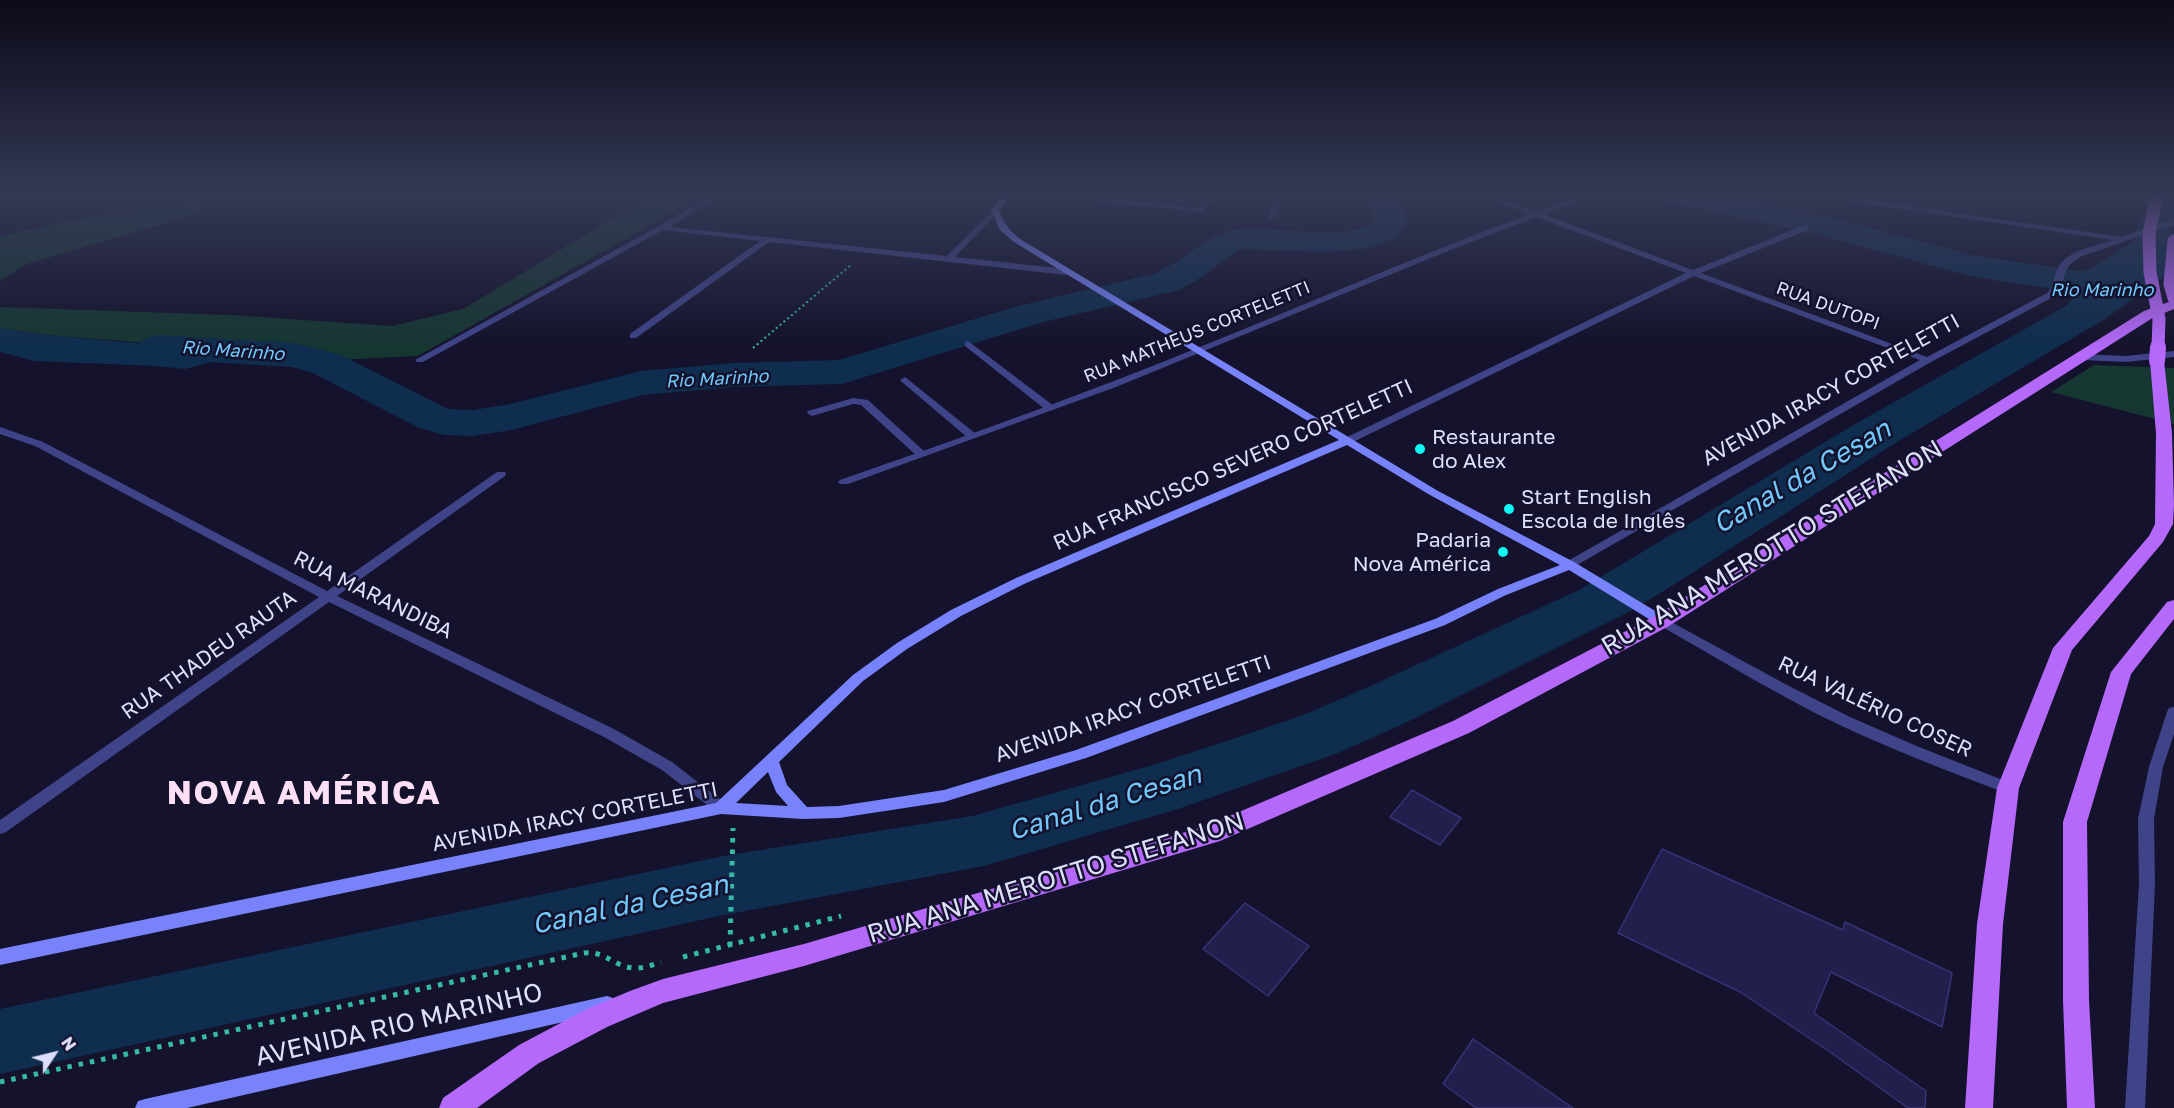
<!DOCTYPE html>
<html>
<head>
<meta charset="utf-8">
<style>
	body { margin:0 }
	#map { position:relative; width:2174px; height:1108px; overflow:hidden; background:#14122c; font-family:"Golos Text",sans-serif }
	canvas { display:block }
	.north { position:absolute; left:24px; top:1024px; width:60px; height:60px; -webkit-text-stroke:4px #14122c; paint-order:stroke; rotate:55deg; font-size:16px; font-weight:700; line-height:24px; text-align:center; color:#dedefe }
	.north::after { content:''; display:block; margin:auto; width:21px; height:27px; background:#dedefe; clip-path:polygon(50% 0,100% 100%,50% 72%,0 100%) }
</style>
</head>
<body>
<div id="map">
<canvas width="2174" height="1108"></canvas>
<div class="north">N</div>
</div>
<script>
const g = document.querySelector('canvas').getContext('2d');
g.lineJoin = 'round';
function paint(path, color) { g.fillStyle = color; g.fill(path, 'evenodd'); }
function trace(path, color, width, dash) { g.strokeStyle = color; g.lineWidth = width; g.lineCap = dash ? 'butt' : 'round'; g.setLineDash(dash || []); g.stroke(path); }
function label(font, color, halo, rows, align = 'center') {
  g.font = font + ' "Golos Text",sans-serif'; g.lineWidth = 5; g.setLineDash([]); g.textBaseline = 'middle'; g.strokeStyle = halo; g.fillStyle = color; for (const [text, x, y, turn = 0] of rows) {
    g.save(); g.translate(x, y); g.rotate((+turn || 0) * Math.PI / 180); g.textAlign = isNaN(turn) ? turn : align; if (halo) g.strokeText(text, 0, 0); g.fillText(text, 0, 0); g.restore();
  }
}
const green = new Path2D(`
	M653,194H705L418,356L317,361L187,346L46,335L0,328V307L230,315L392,326L463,309Z
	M193,203L204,205V209L185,217L24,265L0,281V236L123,210Z
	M2094,365L2174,368V424L2051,392Z`);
const water = new Path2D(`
	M2174,232V269L2105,319L1897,442L1664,591L1623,615L1403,724L1338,753L1178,809L984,866L719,916L0,1074V1009L723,856L972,816L1153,765L1239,737L1306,714L1366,688L1579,590L1855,424L2066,306L2076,295L2079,274L2121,252Z
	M0,328L46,335L228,351L225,358L185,369L156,366L34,361L0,352Z`);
const river = new Path2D(`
	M1365,194H1395L1408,218L1398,237L1371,248L1324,252L1240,249L1197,280L1179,290L1043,322L842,384L733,387L643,395L512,430L473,436L444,435L419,428L313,373L292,367L157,359L143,355L137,347L143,339L157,335L294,343L341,355L448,409L473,410L510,404L641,371L733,363L839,360L1018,306L1154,274C1191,258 1208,228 1252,228C1277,228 1364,242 1376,218Z
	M1657,194H1718L1821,215L1972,255L2087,272L2135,240C2136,211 2149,213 2174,206V227L2169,229V244L2164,251L2106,292L2093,295L1970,276L1816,234L1662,201Z`);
const building = new Path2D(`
	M1412,790L1461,818L1440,845L1390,817Z
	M1662,849L1843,930L1845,922L1952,973L1942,1027L1831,972L1814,1013L1926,1091L1925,1108H1908L1833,1054L1740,992L1618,933Z
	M1245,903L1309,946L1268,996L1203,949Z
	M1473,1039L1573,1108H1476L1443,1084Z`);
const pathFar1 = new Path2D(`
	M753,348L851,265`);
const path = new Path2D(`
	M730,946L733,828
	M683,957L841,916
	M0,1082L584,953C606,951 613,966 633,968C643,969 652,965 661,962`);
const lane = new Path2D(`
	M1209,194H1217L1203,212H1197L1196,210Z
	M1277,194H1285L1275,217L1268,219L1267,217Z
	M968,341L1054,406V410H1046L965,346V342Z
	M905,377L976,434L977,436L976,438H968L902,382L900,380Z
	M853,398L868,400L925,452L926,454L925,456H917L861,405L853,404L812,416L807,413L808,411Z
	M2174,707V734L2163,767L2154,819L2155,884L2145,1108H2125L2139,884L2138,819L2149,767L2167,712L2169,708Z`);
const street = new Path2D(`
	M714,194H723L670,227L947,256L995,208L999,210L998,212L955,257L1067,269L1071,272L1067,275L769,242L636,338H630V334L760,241L663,230L423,362H417L415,360L659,226Z
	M1041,194H1065L1200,208L1204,210L1200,212L1045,196Z
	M1478,194H1489L1536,212L1586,194H1597L1543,214L1693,270L1802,226H1808V230L1701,273L1927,357L2047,293C2055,285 2053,277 2058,267C2068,250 2096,246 2113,240L1813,196L1809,194H1828L2121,237L2174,219V224L2080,257C2057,271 2070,280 2053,297L1931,362L1570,569L1564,565L1566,562L1920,360L1694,276L1351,443H1343L1342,441L1343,439L1686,273L1536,217L1448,251L1116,387L848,484H840L838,482L840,480C946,443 1051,406 1155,365C1280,316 1403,261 1529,214Z
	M2130,194H2148L2174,198V202Z
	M2174,351V357L2126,362L2081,360L2076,357L2081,354L2126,356Z
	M0,427L43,442L327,591L497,472H505L506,474L505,476L337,596L614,729L672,762L726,804L729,808L726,812L721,814L716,812L662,770L604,737L329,602L6,832L0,834V820L319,597L35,446L0,434Z
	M1662,617L1787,685L1850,717L1919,747L2013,784L2016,788L2013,792L2008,794L2003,792C1940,768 1877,744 1817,714C1763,686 1710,654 1657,624L1656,621Z`);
const secondary = new Path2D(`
	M1005,194H1013L999,210C1004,225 1012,234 1025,242L1438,491L1574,562L1667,618L1668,621L1667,624H1657L1569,570L1506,595L1445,625L1086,758L944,802L839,818L803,819L721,814L0,965V949L716,803L853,675L897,643L951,610L1016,578L1339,440L1014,242L1000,230L991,210ZM1347,445L1430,495L1560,565L1498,589L1435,619L1076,750L944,790L839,806L807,807L787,785L779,762L863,681L907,649L961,616L1024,584ZM768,772L776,792L788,806L736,803Z
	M607,996L613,998L616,1004L613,1010L607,1012L187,1108H135L138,1101L145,1099Z`);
const primary = new Path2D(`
	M2174,300V309L2154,317L1669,626L1469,733L1220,841L804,966L663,1003L607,1027L539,1063L477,1108H439L443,1098L519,1045L587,1009L630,991L663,979L804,944L1206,826L1453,721L1655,616L2144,311Z
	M2157,357L2164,361L2172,433L2174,505L2173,524L2163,542L2072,650L2019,788L2003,924L1993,1108H1965L1977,924L1997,788L2053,648L2149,536L2155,524L2156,433L2150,361Z
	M2174,600V619L2131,674L2087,822L2089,1000L2095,1108H2067L2063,1000V822L2111,672L2167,602Z`);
const primaryBridgeFar1 = new Path2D(`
	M2157,194L2149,234L2150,272L2159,319L2158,348
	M2174,241L2170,284L2174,298`);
const primaryBridge = new Path2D(`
	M2157,361L2158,347`);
const markers = [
	[1420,449,6,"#11f7f6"],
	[1509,509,6,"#11f7f6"],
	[1503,552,6,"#11f7f6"]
];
const farWaternames = [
	["Rio Marinho",2102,290],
	["Rio Marinho",233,351,4],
	["Rio Marinho",717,379,-3]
];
const farStreetnames = [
	["RUA DUTOPI",1828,306,20],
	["RUA MATHEUS CORTELETTI",1197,332,-22]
];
const streetNames = [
	["AVENIDA IRACY CORTELETTI",1831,390,-29],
	["RUA FRANCISCO SEVERO CORTELETTI",1233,465,-24],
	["RUA MARANDIBA",373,595,26],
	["RUA THADEU RAUTA",209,655,-35],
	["RUA VALÉRIO COSER",1875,707,25],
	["AVENIDA IRACY CORTELETTI",1133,709,-19],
	["AVENIDA IRACY CORTELETTI",575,817,-11]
];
const poiNames = [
	["Restaurante",1432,437],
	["do Alex",1432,461],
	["Start English",1521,497],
	["Escola de Inglês",1521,521],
	["Padaria",1491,540,"right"],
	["Nova América",1491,564,"right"]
];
const nearStreetnames = [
	["RUA ANA MEROTTO STEFANON",1772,548,-31],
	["RUA ANA MEROTTO STEFANON",1056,878,-17],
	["AVENIDA RIO MARINHO",399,1025,-13]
];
const nearWaternames = [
	["Canal da Cesan",1802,477,-30],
	["Canal da Cesan",1105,803,-17],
	["Canal da Cesan",630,905,-12]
];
const nearDistrictnames = [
	["NOVA AMÉRICA",304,794]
];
paint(green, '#163631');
paint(water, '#0f2d4e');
paint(river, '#0f2d4e');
paint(building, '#231f4c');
trace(building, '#383277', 1.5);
trace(pathFar1, '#35bba5', 2, [2, 3]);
trace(path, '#35bba5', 5, [4.5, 7]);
paint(lane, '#3f4489');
paint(street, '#3f4489');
paint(secondary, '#7883fb');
paint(primary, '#b569fa');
trace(primaryBridgeFar1, '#b569fa', 13);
trace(primaryBridge, '#b569fa', 16);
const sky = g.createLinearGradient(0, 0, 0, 349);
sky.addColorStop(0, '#0b0a18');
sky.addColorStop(0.56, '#343956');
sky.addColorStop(1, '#34395600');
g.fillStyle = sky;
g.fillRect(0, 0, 2174, 349);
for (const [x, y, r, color] of markers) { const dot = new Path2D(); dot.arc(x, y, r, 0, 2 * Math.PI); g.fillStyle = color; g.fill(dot); trace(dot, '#14122c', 2); }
label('italic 18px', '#70c9fa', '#14122c', farWaternames);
label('18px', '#dedefe', '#14122c', farStreetnames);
label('21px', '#dedefe', '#14122c', streetNames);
label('21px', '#dedefe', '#14122c', poiNames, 'left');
label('26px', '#dedefe', '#14122c', nearStreetnames);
label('italic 27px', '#70c9fa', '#14122c', nearWaternames);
g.letterSpacing = '1.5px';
label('bold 33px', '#fee0f6', '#14122c', nearDistrictnames);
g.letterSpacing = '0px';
</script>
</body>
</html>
